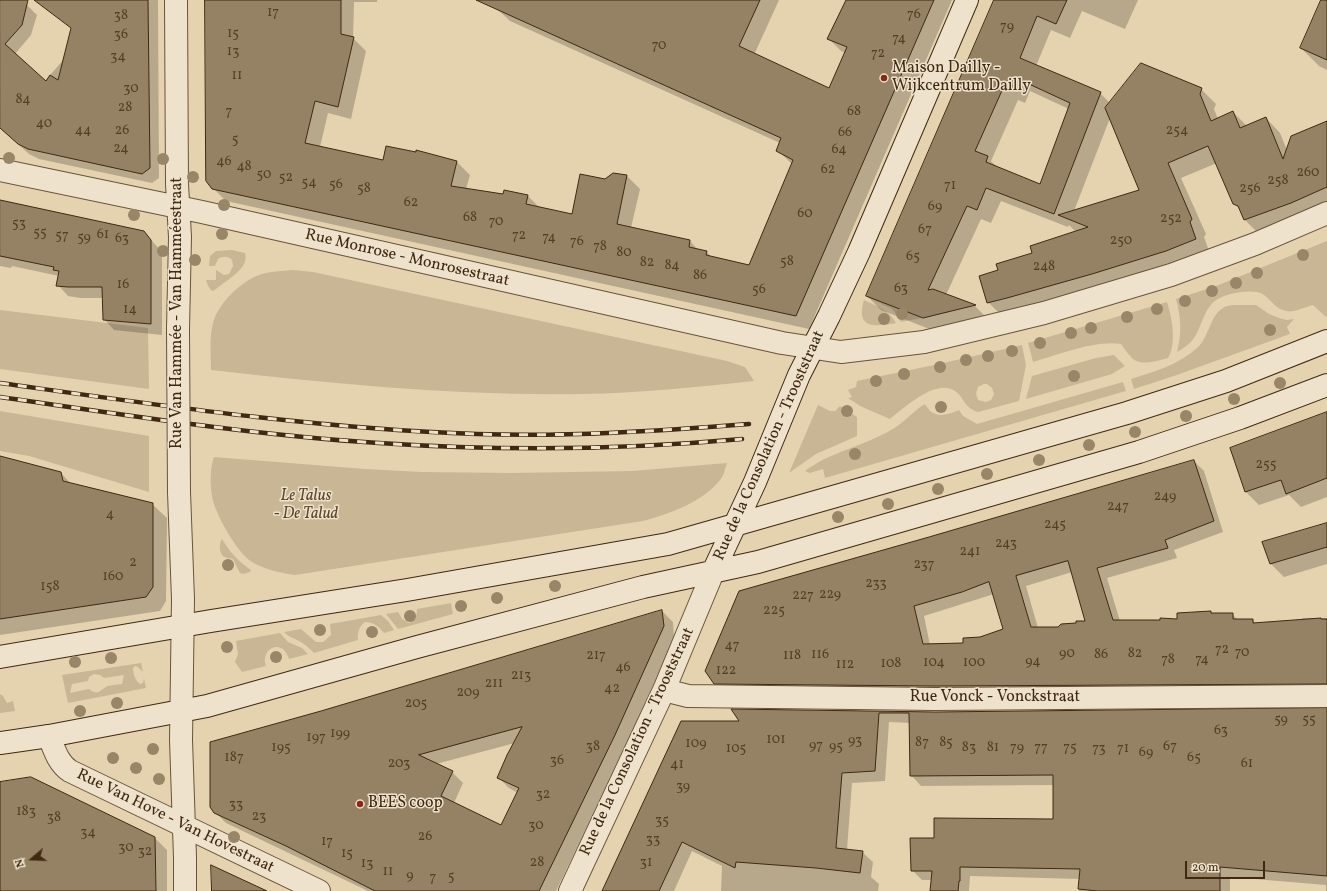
<!DOCTYPE html>
<html>
<head>
<meta charset="utf-8">
<style>
	body { margin:0 }
	#map { position:relative; width:1327px; height:891px; overflow:hidden; background:#e5d3b0; font-family:Vollkorn,serif }
	canvas { display:block }
	.north { position:absolute; left:12px; top:839px; width:40px; height:40px; -webkit-text-stroke:3px #eee2cc; paint-order:stroke; rotate:251deg; font-size:11px; font-weight:700; line-height:16px; text-align:center; color:#3f2911 }
	.north::after { content:''; display:block; margin:auto; width:14px; height:18px; background:#3f2911; clip-path:polygon(50% 0,100% 100%,50% 72%,0 100%) }
	.scale { position:absolute; left:1185px; top:861px; width:80px; height:18px; box-sizing:border-box; border:2px solid #3f2911; border-top:0; padding-left:5px; font-size:12px; line-height:14px; white-space:nowrap; color:#3f2911; -webkit-text-stroke:3px #eee2cc; paint-order:stroke }
</style>
</head>
<body>
<div id="map">
<canvas width="1327" height="891"></canvas>
<div class="north">N</div>
<div class="scale">20 m</div>
</div>
<script>
const g = document.querySelector('canvas').getContext('2d');
g.lineJoin = 'round';
function paint(path, color) { g.fillStyle = color; g.fill(path, 'evenodd'); }
function trace(path, color, width, dash) { g.strokeStyle = color; g.lineWidth = width; g.lineCap = dash ? 'butt' : 'round'; g.setLineDash(dash || []); g.stroke(path); }
function label(font, color, halo, rows, align = 'center') {
  g.font = font + ' Vollkorn,serif'; g.lineWidth = 3; g.setLineDash([]); g.textBaseline = 'middle'; g.strokeStyle = halo; g.fillStyle = color; for (const [text, x, y, turn = 0] of rows) {
    g.save(); g.translate(x, y); g.rotate((+turn || 0) * Math.PI / 180); g.textAlign = isNaN(turn) ? turn : align; if (halo) g.strokeText(text, 0, 0); g.fillText(text, 0, 0); g.restore();
  }
}
const green = new Path2D(`
	M1327,241V316L1326,317L1313,305C1305,307 1294,313 1286,311C1276,309 1272,301 1264,295C1255,288 1229,293 1220,298C1204,305 1203,325 1194,338C1190,344 1184,348 1177,352C1182,333 1181,317 1176,299L1216,286Z
	M232,250L245,253C250,268 227,280 216,289L213,291L211,290L208,286L206,280H216V270L224,275L229,274L233,266L232,260C228,256 223,256 218,259L215,266H209L210,256L216,251Z
	M293,270L313,272L727,361L745,367L754,381C697,387 640,393 582,394C458,396 334,384 211,370C211,355 209,338 213,323C218,304 240,282 259,275C270,271 282,271 293,270Z
	M865,296H866L922,318L901,322L892,309Z
	M864,300C877,306 889,310 896,323C875,327 855,329 864,300Z
	M1167,302C1172,317 1177,344 1168,358C1157,361 1139,367 1131,357C1127,353 1124,348 1121,344C1095,340 1058,355 1033,362L1028,343Z
	M1238,305H1256L1269,314L1279,318L1287,320L1294,319L1287,327L1290,334L1174,376L1134,389L1131,379C1154,372 1178,365 1197,348C1209,338 1210,315 1223,308C1227,305 1233,305 1238,305Z
	M0,310L148,328L149,389L0,369Z
	M1022,345L1026,365L1019,401L978,412C964,408 964,397 955,391C936,378 904,408 890,419L860,406L848,398L852,397L848,390L856,387L857,381L939,364ZM984,384H987L992,388L994,394L991,400L986,402L978,400L976,394L978,387Z
	M1114,355L1125,366L1112,374L1026,399L1032,376L1096,358Z
	M1123,382L1126,391L825,478L823,469L810,473L805,471C830,452 864,446 891,430C904,423 913,411 925,404C933,419 945,416 959,410L963,416L977,424Z
	M818,405L830,411H835L840,406L857,417V436L816,454L789,473Z
	M0,411L149,436V492L29,456L0,451Z
	M214,457L365,469L422,472L512,473L632,471L727,463C725,468 724,476 720,480C703,502 669,514 643,521L295,575C280,573 262,569 249,560C236,550 214,512 212,496C210,484 210,468 214,457Z
	M222,539C230,552 238,561 251,570L250,572L243,574L240,573L233,559C230,558 225,558 223,556C219,552 219,543 222,539Z
	M451,603L453,614L398,629L386,614L398,612L402,619L409,623C415,621 417,616 417,609Z
	M381,615L388,621L394,630L384,633C378,626 374,622 365,622C359,626 357,634 358,640L314,653C310,649 306,645 301,642C294,638 290,638 284,632L301,629L316,642H323L331,635L330,624Z
	M280,633L288,642L302,648L308,654L289,659C282,637 260,649 266,666L242,672L235,662L238,654L236,641Z
	M141,663L143,672L138,667L135,666L133,668C133,674 135,680 140,684L143,683L144,678L146,688L68,703L62,675ZM94,674L100,675L104,678L124,675L122,684C117,685 109,685 106,687C99,691 98,696 89,689L70,693L72,684L88,681L89,677Z
	M0,694L3,696L7,703L13,701L15,711L0,713Z`);
const shadow = new Path2D(`
	M0,0H19L27,5L37,15L31,35L15,54L45,81L64,59L72,29L57,16L56,0H158L159,178L152,183L39,159L29,154L0,128Z
	M206,0H377V2H354L353,38L366,51L351,119L328,113L320,147L384,162H457L470,175L466,189L504,196H528L540,208L572,215L605,180L613,174L627,176L640,189L631,228L690,241L699,251L707,252L712,258L750,266L792,164L777,150L780,143L510,21L497,9L501,0H779L754,55L829,90L845,53L841,51L828,38L864,0H952L809,329L226,201L213,188Z
	M995,0H1138L1125,29L1082,11L1070,38L1051,30L1036,66L1100,93L1111,104L1201,89L1216,104L1214,109L1218,119L1233,112L1247,126L1266,118L1280,133L1287,150L1327,122V208L1259,234L1245,220L1241,211L1234,203L1217,163L1181,178L1206,234L1204,237L1210,254L1003,317L988,302L1000,271L1078,232L1074,230L1069,225L1068,227L1001,201L991,223L981,219L946,295L975,306L988,319L937,332L881,310L867,296ZM1030,91L1069,109L1040,185L998,168L991,161L1018,100L1025,103ZM1110,118L1140,190L1074,211Z
	M1322,0H1327V70L1319,66L1301,48Z
	M0,201L144,232L162,252V335L114,330L104,319L103,298H80L68,296L58,285L59,276L12,266L11,268L0,266Z
	M1327,413V497L1301,507L1289,495L1259,505L1246,492Z
	M0,458L61,473L72,485L152,504L167,518L166,601L160,611L0,635Z
	M1194,461L1204,471L1223,532L1174,550L1177,558L1107,578L1120,621L1178,620L1211,612L1213,614H1232L1238,620H1253L1256,624L1302,621V618H1327V693L725,694L715,683ZM1072,572L1086,622L1059,628H1038L1026,586ZM994,594L1004,630L964,644L930,645L924,616Z
	M1327,524V564L1284,577L1271,564L1264,543Z
	M662,611L673,622L674,638L626,746L556,891H368L226,823L215,812L321,712ZM515,743L498,777L509,788L518,793L502,826L454,803L463,783L452,772L436,764Z
	M733,710L935,712L1327,710V891H1326V885L1230,877V891H1079L1080,879L970,876L969,891H931L932,880H922L912,870L935,839L1054,820V785L921,786L911,775L910,723L889,722L885,781L852,783L847,850L862,852L873,862L871,877L879,884L878,891H721L722,866L692,851L674,891H603L741,722Z
	M0,782L155,838L167,850V891H0Z`);
const building = new Path2D(`
	M0,0H28L22,25L5,44L46,81L50,75L58,80L71,28L34,0H148L150,168L142,174L28,149L18,144L0,128Z
	M205,0H341V34L354,37L338,107L315,101L305,143L383,160L386,146L416,152V150L457,161L451,186L503,194L504,190L528,195L526,204L572,214L580,174L605,179L613,173L627,175L617,224L690,240L689,247L707,251L706,255L749,265L793,160L776,151L781,138L476,0H760L739,46L829,88L847,47L827,39L846,0H934L796,316L212,189L206,181Z
	M994,0H1067L1056,24L1037,16L1020,58L1101,92L1054,214L986,188L977,210L967,206L928,290L933,289L976,305L923,318L866,296ZM1016,78L1070,103L1040,184L986,162L988,156L975,151L1004,86L1011,89Z
	M1321,0H1327V60L1300,48Z
	M1141,63L1202,88L1200,94L1211,121L1233,111L1240,128L1266,117L1283,159L1291,136L1327,121V187L1291,203L1244,220L1238,206L1233,204L1208,146L1168,163L1192,219L1190,222L1196,239L1166,251L1092,274L1007,298L987,303L979,276L998,270L996,264L1032,253L1030,246L1088,227L1058,215L1139,190L1105,108Z
	M0,200L144,231L151,240V324L103,320L102,287H68L56,286L59,271L53,270L54,267L0,256Z
	M1327,412V478L1286,494L1281,480L1245,492L1230,448Z
	M0,456L61,472L63,481L153,503V587L146,597L0,619Z
	M1194,460L1214,521L1165,540L1168,548L1097,568L1113,620H1160V618L1177,619V613L1211,611V613H1233V619H1253V623L1321,618V619H1327V684L935,686L714,684L705,671L739,591L929,537ZM1068,561L1085,621H1076V623L1061,624L1058,627H1031L1016,576ZM989,582L1003,629L980,637L963,638V643L923,644L914,606L962,592Z
	M1327,523V547L1270,564L1262,542Z
	M662,610L664,626L615,735L539,891H375L286,846L214,813L210,807V742L321,711ZM522,727L507,755L497,778L519,788L501,825L441,796L453,771L419,755Z
	M1327,708V876L1220,867V891H1098L1078,889L1080,869L960,867V881H959L958,891H930L932,871H911L910,838H934V818L1053,819V775L910,776L909,713H879L875,771L842,773L836,848L863,851L860,873L816,868L736,862L735,868L682,842L659,891H602L681,721H739L731,709L935,712Z
	M31,777L155,837L156,891H0V782Z
	M211,865L267,891H212Z`);
const street = new Path2D(`
	M176,0L177,184L180,237L178,329
	M0,170L202,212L782,343L841,352L924,342L1044,313L1171,275L1255,244L1327,213
	M179,492L183,599L181,740L185,858V891
	M664,690L688,696L935,699L1327,696
	M49,736C54,749 58,763 70,771L319,891
	M570,891L664,690L713,572`);
const secondary = new Path2D(`
	M713,572L755,482L799,375L829,316L859,252L967,0
	M0,657L211,621L407,590L668,544L1127,413L1226,381L1327,341
	M0,743L49,736L207,706L417,647L643,587L758,562L1139,452L1240,418L1327,385`);
const rail = new Path2D(`
	M0,383C158,405 317,429 477,434C568,437 658,431 749,424
	M0,397C126,415 252,435 379,443C500,451 621,450 742,439`);
const streetBridge = new Path2D(`
	M178,329L179,492`);
const trees = [
	[9,158],
	[163,159],
	[193,177],
	[224,205],
	[134,215],
	[222,234],
	[163,251],
	[1303,255],
	[195,260],
	[1257,273],
	[1236,283],
	[1212,291],
	[1185,301],
	[1157,309],
	[902,314],
	[1127,317],
	[884,319],
	[1091,328],
	[1270,330],
	[1071,333],
	[1040,343],
	[1012,351],
	[988,356],
	[966,360],
	[940,367],
	[904,374],
	[1074,376],
	[876,381],
	[1280,383],
	[1234,399],
	[941,407],
	[847,411],
	[1186,416],
	[1135,432],
	[1089,445],
	[855,454],
	[1039,460],
	[987,474],
	[938,489],
	[888,504],
	[838,517],
	[228,565],
	[555,586],
	[497,598],
	[461,606],
	[410,616],
	[320,630],
	[372,632],
	[227,647],
	[276,657],
	[111,658],
	[75,662],
	[117,703],
	[80,711],
	[153,749],
	[113,758],
	[136,768],
	[159,779],
	[234,837]
];
const markers = [
	[884,78,4,"#8f2418"],
	[360,804,4,"#8f2418"]
];
const numberNames = [
	["17",273,13],
	["76",914,15],
	["38",121,16],
	["79",1007,27],
	["15",233,34],
	["36",121,35],
	["74",899,39],
	["70",659,46],
	["13",233,52],
	["72",878,54],
	["34",118,57],
	["11",237,76],
	["30",131,89],
	["84",23,100],
	["28",125,108],
	["7",229,112],
	["68",854,112],
	["40",44,124],
	["44",83,131],
	["26",122,131],
	["254",1177,131],
	["66",845,133],
	["5",235,140],
	["24",121,149],
	["64",839,150],
	["46",224,162],
	["48",244,167],
	["62",828,170],
	["260",1308,173],
	["50",264,175],
	["52",286,178],
	["258",1278,181],
	["54",309,183],
	["56",336,185],
	["71",950,186],
	["58",364,189],
	["256",1250,189],
	["62",411,203],
	["69",935,207],
	["60",805,214],
	["68",470,218],
	["252",1171,219],
	["70",496,222],
	["53",19,224],
	["67",925,230],
	["55",40,233],
	["61",103,235],
	["57",62,236],
	["72",519,236],
	["59",84,238],
	["74",549,238],
	["63",122,239],
	["250",1121,241],
	["76",577,242],
	["78",600,247],
	["80",624,253],
	["65",913,257],
	["58",787,262],
	["82",647,263],
	["84",672,266],
	["248",1044,267],
	["86",700,276],
	["16",123,285],
	["63",901,289],
	["56",759,290],
	["14",130,310],
	["255",1266,465],
	["249",1165,497],
	["247",1118,507],
	["4",110,515],
	["245",1055,525],
	["243",1006,544],
	["241",970,552],
	["2",133,563],
	["237",924,565],
	["160",113,577],
	["233",876,584],
	["158",50,587],
	["229",830,595],
	["227",803,596],
	["225",774,611],
	["47",732,646],
	["72",1222,650],
	["70",1242,653],
	["90",1067,654],
	["82",1135,654],
	["116",820,655],
	["86",1101,655],
	["217",596,656],
	["118",792,656],
	["78",1168,660],
	["74",1202,660],
	["94",1033,662],
	["104",934,663],
	["100",974,663],
	["108",891,664],
	["112",845,665],
	["46",623,668],
	["122",726,671],
	["213",521,676],
	["211",494,684],
	["42",612,689],
	["209",468,693],
	["205",416,704],
	["59",1281,720],
	["55",1309,720],
	["63",1221,731],
	["199",340,734],
	["197",316,738],
	["101",776,740],
	["93",855,741],
	["87",922,743],
	["85",946,743],
	["109",696,744],
	["97",816,746],
	["38",593,747],
	["95",836,747],
	["67",1170,747],
	["195",281,748],
	["83",969,748],
	["81",993,748],
	["79",1017,748],
	["77",1041,748],
	["75",1070,748],
	["105",736,749],
	["73",1099,749],
	["71",1123,749],
	["69",1146,753],
	["187",234,758],
	["65",1194,758],
	["36",557,761],
	["203",399,764],
	["61",1247,764],
	["41",677,765],
	["39",683,787],
	["32",543,795],
	["33",236,805],
	["183",26,812],
	["23",259,817],
	["38",54,818],
	["35",662,821],
	["30",536,826],
	["34",88,833],
	["26",425,837],
	["33",653,840],
	["17",327,842],
	["30",126,848],
	["32",145,852],
	["15",347,854],
	["28",537,863],
	["31",646,863],
	["13",367,864],
	["11",388,872],
	["9",410,876],
	["5",451,877],
	["7",433,878]
];
const poiNames = [
	["Maison Dailly -",892,69],
	["Wijkcentrum Dailly",892,87],
	["BEES coop",368,804]
];
const streetNames = [
	["Rue Monrose - Monrosestraat",407,259,13],
	["Rue Van Hammée - Van Hamméestraat",178,313,-90],
	["Rue de la Consolation - Trooststraat",770,446,-66],
	["Rue Vonck - Vonckstraat",995,698],
	["Rue de la Consolation - Trooststraat",638,742,-65],
	["Rue Van Hove - Van Hovestraat",175,822,26]
];
const parkNames = [
	["Le Talus",306,497],
	["- De Talud",306,515]
];
paint(green, '#c9b695');
paint(shadow, '#0003');
paint(building, '#958164');
trace(building, '#3f2911', 1);
trace(street, '#685439', 24);
trace(secondary, '#3f2911', 24);
trace(street, '#eee2cc', 22);
trace(secondary, '#eee2cc', 22);
trace(rail, '#3f2911', 4.5);
trace(rail, '#eee2cc', 3, [9]);
trace(streetBridge, '#685439', 24, []);
trace(streetBridge, '#eee2cc', 22);
g.fillStyle = '#998567';
for (const [x, y] of trees) { g.beginPath(); g.arc(x, y, 6, 0, 2 * Math.PI); g.fill(); }
for (const [x, y, r, color] of markers) { const dot = new Path2D(); dot.arc(x, y, r, 0, 2 * Math.PI); g.fillStyle = color; g.fill(dot); trace(dot, '#eee2cc', 1.5); }
label('14px', '#543f26', null, numberNames);
label('16px', '#3f2911', '#eee2cc', poiNames, 'left');
label('16px', '#3f2911', '#eee2cc', streetNames);
label('italic 16px', '#5b452b', '#eee2cc', parkNames);
</script>
</body>
</html>
